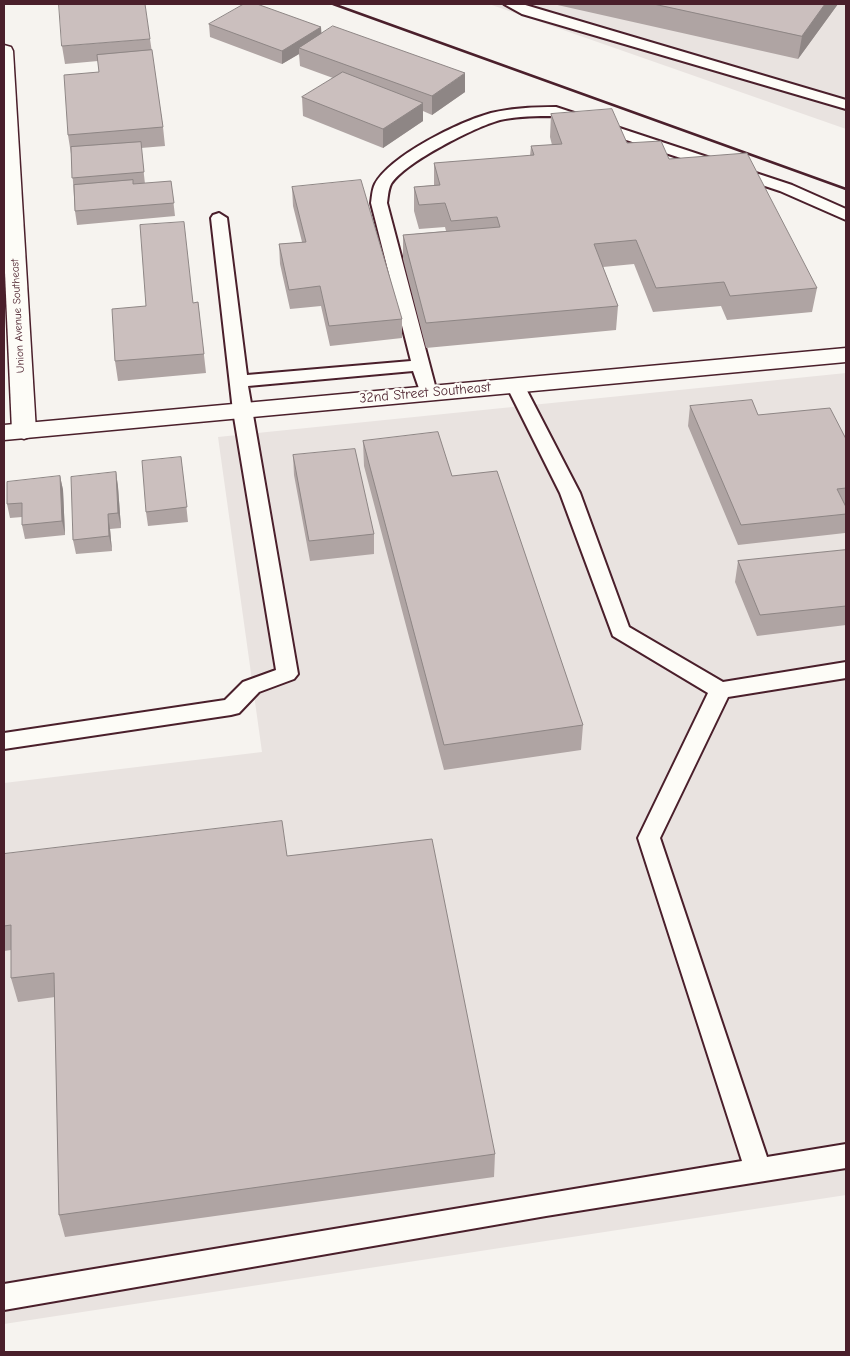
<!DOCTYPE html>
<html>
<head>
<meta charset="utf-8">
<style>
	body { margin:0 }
	#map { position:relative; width:850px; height:1356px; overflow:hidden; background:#f6f3ef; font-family:"Comic Neue",sans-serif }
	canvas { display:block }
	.frame { position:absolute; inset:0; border:5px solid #4a1f2b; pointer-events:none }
</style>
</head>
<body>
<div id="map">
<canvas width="850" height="1356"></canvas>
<div class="frame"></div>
</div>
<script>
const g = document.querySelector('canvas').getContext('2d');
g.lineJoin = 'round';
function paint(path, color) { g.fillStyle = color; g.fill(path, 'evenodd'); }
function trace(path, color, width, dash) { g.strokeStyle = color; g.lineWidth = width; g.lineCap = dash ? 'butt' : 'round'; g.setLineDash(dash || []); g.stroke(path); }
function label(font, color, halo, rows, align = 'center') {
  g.font = font + ' "Comic Neue",sans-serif'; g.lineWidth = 4.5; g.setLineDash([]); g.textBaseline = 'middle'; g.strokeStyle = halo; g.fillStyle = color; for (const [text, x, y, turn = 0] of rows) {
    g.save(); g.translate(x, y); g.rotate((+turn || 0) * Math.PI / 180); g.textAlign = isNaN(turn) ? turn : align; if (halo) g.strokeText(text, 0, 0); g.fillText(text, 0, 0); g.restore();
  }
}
const built = new Path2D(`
	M489,4H846V129Z
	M846,373V1195L4,1324V783L262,752L218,437Z`);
const lane = new Path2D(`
	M504,4H522L846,100V109L522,14Z
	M556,107L792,185L846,209V220L780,191L554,116C537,116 518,116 500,120C475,127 405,162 391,184C388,190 388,197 387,203L437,393L434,397H422L413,371L248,386L298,674L294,679L259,692L239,713L231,715L4,749V733L225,700L243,682L276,670L233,411L211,218L213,215L219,213L227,218L247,375L411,361L371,203C372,197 372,190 375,184C391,155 459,122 491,113C512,108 534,107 556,107Z
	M515,379L521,381L524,385L580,493L629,627L723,682L846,662V678L728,697L660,838L767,1157L846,1144V1168L546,1216L4,1310V1284L742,1161L638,838L708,693L613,636L560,493L506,385L509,381Z`);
const street = new Path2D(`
	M4,45L11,47L13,51L36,431L32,436L24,439L16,436L12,431L4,250Z`);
const secondary = new Path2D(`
	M846,348V362L4,440V425Z`);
const rail = new Path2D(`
	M333,4L846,189`);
const wall = new Path2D(`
	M553,4H838L798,59Z
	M209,24L321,27V33L465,92L432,115L423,111V121L383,148L303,116L302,97L333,78L300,66L299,54L282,64L210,37Z
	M150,39L163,127L165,146L141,148L145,184L171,181L175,216L77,225L75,211L71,154L68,135L99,72L98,61L65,64L62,46Z
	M551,114L669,159L817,288L812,312L727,320L721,306L653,312L634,264L603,267L618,306L616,330L426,348L403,259V235L446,231L445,227L419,229L414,211V187L434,185V163L530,156L531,146L552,145L550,137Z
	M292,187L402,319V338L330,346L321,306L290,309L280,264L279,244L302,242L293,206Z
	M198,302L206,373L118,381L115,361L193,303Z
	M690,406L758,415L846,439V527L845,533L738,545L688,426Z
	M363,441L452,476L583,725L581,750L444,770L364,466Z
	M293,455L374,534V554L310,561L294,475Z
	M181,457L188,522L148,526L146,512Z
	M116,472L118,487L121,528L110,529L112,551L76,554L73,540Z
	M60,476L63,490L65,535L25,539L22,525V517L10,518L7,504Z
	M846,550V625L757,636L735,582L738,561Z
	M4,854L287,856L495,1154L494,1177L65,1237L59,1215L55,997L18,1002L11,978V950L4,951Z`);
const shadedWall = new Path2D(`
	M825,4H838L798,59L802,36Z
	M321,27L322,40L299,48V54L282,64V51Z
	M465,73V92L432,115V96Z
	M423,103V121L383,148V129Z
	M116,472L118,487L121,528L118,513Z
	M60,476L63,490L65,535L62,521Z
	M108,514L110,529L112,551L109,536Z`);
const building = new Path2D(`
	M59,4H145L150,39L62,46Z
	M244,4H257L321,27L282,51L209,24Z
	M654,4H825L802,36Z
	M333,26L465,73L432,96L299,48Z
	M152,50L163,127L68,135L64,75L99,72L97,55Z
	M343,72L423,103L383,129L302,97Z
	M612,109L627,143L661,141L669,159L747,153L817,288L730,296L724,282L656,288L636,240L594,244L618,306L426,323L403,235L500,227L497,217L451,221L445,203L419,205L414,187L440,185L434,163L534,155L531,146L562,144L551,114Z
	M141,142L144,172L72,178L71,147Z
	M133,180V184L171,181L174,203L75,211L74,185Z
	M361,180L402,319L329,326L320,286L289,290L279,244L306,242L292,187Z
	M184,222L193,303L198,302L204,354L115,361L112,309L146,306L140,225Z
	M752,400L758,415L830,408L846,439V488L837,489L846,507V514L741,525L690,406Z
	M438,432L452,476L497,471L583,725L444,745L363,441Z
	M355,449L374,534L309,541L293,455Z
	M181,457L187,507L146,512L142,461Z
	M116,472L118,513L108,514L109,536L73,540L71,477Z
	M60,476L62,521L22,525V503L7,504V482Z
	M846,550V606L760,615L738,561Z
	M282,821L287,856L432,839L495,1154L59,1215L54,973L11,978V925L4,926V854Z`);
const farStreetnames = [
	["Union Avenue Southeast",18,316,-93]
];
const streetNames = [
	["32nd Street Southeast",425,393,-5]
];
paint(built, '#e9e3e0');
trace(lane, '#4a1f2b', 4);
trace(street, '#4a1f2b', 3);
trace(secondary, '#4a1f2b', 3);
paint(lane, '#fdfcf7');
paint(street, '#fdfcf7');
paint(secondary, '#fdfcf7');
trace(rail, '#4a1f2b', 2.5);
paint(wall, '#afa4a3');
paint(shadedWall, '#8e8685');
paint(building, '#cbbfbe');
trace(building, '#8e8685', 1);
label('11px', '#4a1f2b', '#fdfcf7', farStreetnames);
label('14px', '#4a1f2b', '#fdfcf7', streetNames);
</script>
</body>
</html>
